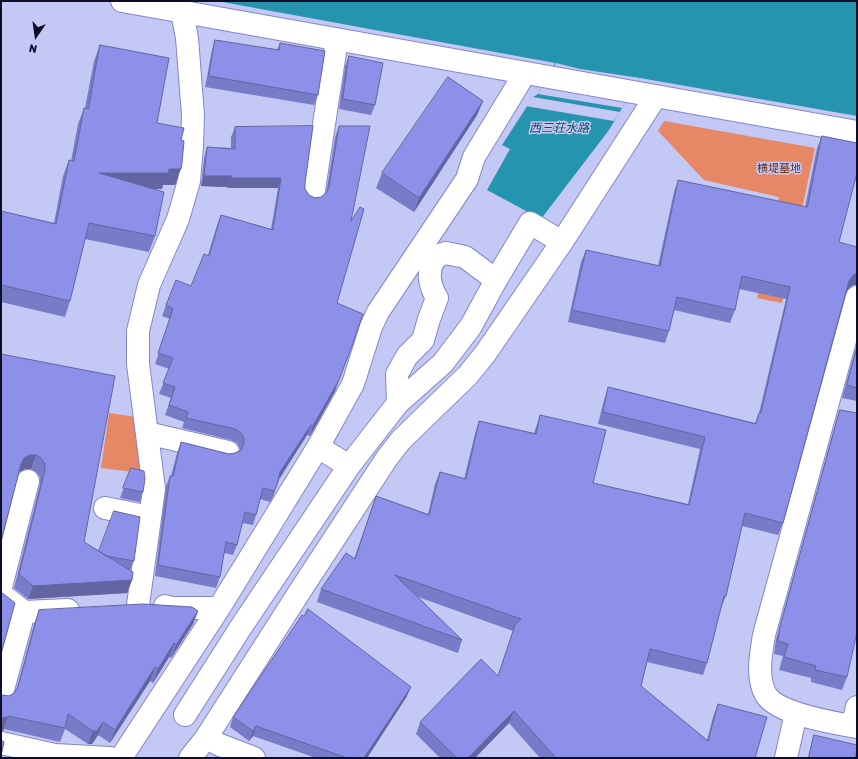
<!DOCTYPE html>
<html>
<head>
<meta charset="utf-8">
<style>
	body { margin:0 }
	#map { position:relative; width:858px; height:759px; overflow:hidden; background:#c4c8f4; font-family:Rubik,sans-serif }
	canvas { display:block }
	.frame { position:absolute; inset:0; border:2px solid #0e0e28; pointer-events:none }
	.north { position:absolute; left:16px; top:16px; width:40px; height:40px; -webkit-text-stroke:3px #c4c8f4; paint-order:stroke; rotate:193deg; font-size:11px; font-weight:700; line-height:16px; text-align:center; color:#0e0e28 }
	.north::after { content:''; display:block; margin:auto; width:14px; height:18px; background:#0e0e28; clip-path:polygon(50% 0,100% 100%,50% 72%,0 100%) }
</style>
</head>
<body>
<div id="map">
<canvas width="858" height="759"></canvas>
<div class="frame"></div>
<div class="north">N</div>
</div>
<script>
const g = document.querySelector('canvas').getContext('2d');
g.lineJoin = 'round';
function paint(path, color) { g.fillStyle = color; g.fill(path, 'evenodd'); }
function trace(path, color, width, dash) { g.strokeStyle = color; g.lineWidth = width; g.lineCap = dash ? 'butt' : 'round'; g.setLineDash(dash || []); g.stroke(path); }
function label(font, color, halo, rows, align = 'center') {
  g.font = font + ' Rubik,"Noto Sans JP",sans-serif'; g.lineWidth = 3; g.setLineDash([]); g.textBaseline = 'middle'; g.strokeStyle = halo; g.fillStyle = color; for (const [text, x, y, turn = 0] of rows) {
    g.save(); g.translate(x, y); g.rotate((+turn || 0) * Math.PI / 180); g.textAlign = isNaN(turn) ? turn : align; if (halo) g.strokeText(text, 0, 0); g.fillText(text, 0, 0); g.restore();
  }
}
const green = new Path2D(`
	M664,121L815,148L782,303L757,298L779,197L704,180L658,131Z
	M109,413L136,417L142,473L101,468Z`);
const water = new Path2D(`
	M217,1H857V116L640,78L609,130L541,219L487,190L510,149L502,145L533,97L538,94L555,63Z`);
const pier = new Path2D(`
	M556,63L580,69L640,78L622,108L538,94Z
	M531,97H533L620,112L614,121L525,106Z`);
const minor = new Path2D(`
	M122,1L857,132
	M313,196L337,39
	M857,297L764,635C761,654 756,677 766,695C778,714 835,723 857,727
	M398,403L397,374L407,356L423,340L429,319L437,298C430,287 426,271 435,259C437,256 442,254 446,253L465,257L496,280
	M147,433L228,452
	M318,447L349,466
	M105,508L150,517
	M1,587L28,481
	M1,594L24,612L1,697
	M138,605L154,489L138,364V331L149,285L178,219L189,181L192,146L193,115L187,38L182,12
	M165,606L171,608H219
	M24,612L68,610
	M185,715L241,627L349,466L398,403L443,363L471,326L496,280L530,223L562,242
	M852,726L857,707
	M206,738L220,745L254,758
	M1,743L55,755L110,758
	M121,758L219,608L318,447L353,384L371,327L378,312L467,179L474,157L525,73
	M190,758L206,738L302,588L387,458L401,440L468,375L485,354L562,242L656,96
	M786,758L796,713`);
const wall = new Path2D(`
	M215,40L277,50L280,43L318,95L314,105L205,87L212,50Z
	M100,45L157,123L181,140L175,185H163L162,189H153L155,236L149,252L85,239L70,301L65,317L1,302V211L54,223L63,176L69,160L71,161L78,124L84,108H85L94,61Z
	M349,56L375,105L371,115L339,109L345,66Z
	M483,101L477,115L414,212L376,188L382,173Z
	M339,126L351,221L337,303L335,391L310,436L307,435L279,480L273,496L270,502L260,499L256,515L253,525L242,523L237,545L233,555L224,553L220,577L216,588L155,576L166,486L170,476H171L177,453L181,442L229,454L235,453L240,450V449L237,443L231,440L182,428L184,422L165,415L171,398L159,394L169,369L155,364L170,319L162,316L166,305L191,286L208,255L217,225L221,215L271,229L278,188H227L228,187L201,186L204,158L207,147L231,148V137L235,127L305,183V189L309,195L315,198L321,197L326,194L335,137Z
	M822,136L839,242L853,285L849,288L847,290L783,523L778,535L742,526L726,596L721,608L707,663L703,675L647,662L641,686L707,740L713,717L718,704L755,758H540L509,723L475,758H440L416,734L420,722L498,675L513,631L418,597L462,640L458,653L317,602L321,589L354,559L376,496L428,514L435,484L440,472L464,479L475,434L479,421L534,433L540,415L593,483L688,504L700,449L598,424L604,400L608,387L755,423L759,413L786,299L739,289L735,310L730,323L674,310L669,331L665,343L568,322L581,262L586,250L658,266L674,192L678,180L805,207L817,148Z
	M857,344V401L842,398Z
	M1,354L84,542L99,551L134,561L130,570L132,580L127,593L28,599L14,588L40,484V477L36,472L31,469H25L19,472L18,473Z
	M840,410L847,677L842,690L811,682V678L779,670L783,656L774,654L776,639L836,422Z
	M131,468L143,492L140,502L120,498Z
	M39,610L198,611L193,624L171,658L169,657L153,683L150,681L110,743L98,735L92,744H88L65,729L60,742L4,729L3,731L2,695L9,696L14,693L16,691L34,624Z
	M407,696L367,758H316L253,736L249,741L230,727L233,717Z
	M814,735L855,758H808L811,745Z`);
const shadedWall = new Path2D(`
	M483,101L477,115L414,212L419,198Z
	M169,169H181L175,185H163L162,189H93L99,173Z
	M204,176H232L228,187L201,186Z
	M231,178H281L278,188H227Z
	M857,273V285H853L849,288L845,294L849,281L853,275Z
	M349,354L335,391L310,436L313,426Z
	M311,425L307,435L276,483L280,472Z
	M30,455H36L31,469H25L19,472L16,478L21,464L24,458Z
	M277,485L273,496L270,502L274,491Z
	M132,580L127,593L28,599L33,586Z
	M198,611L193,624L171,658L176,645Z
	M174,643L169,657L153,683L158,669Z
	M155,667L150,681L110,743L115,730Z
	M411,687L407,696L367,758H364Z
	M514,711L509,723L475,758H468Z
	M8,717L3,731H1V718Z
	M103,722L98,735L92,744H88L93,731Z
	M256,726L253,736L249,741L253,731Z`);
const building = new Path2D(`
	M215,40L279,50L280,43L325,51L318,95L209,76Z
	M100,45L169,58L157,123L184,128L181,140L184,141L182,163L181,169H169L168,173H99L164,192L155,236L89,223L70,301L1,285V211L56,224L69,160L74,161L84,108L88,109Z
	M349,56L383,63L375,105L343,99Z
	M448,77L483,101L419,198L382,173Z
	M313,126L305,183V189L309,195L315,198L321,197L326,193L329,187L339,126H370L351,221L360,207L364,209L337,303L363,314L353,343L339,380L313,426L311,425L280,472L277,485L274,491L263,488L256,515L245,512L237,545L226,542L220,577L158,565L170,476H173L181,442L229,454L235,453L241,450L244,444V438L241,433L235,429L186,418L188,412L169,405L175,387L163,383L173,358L158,353L173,309L166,305L176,280L191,286L204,254L209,256L221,215L273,230L281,178H231L232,176H204L207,147L235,149V127Z
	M822,136L857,143V173L839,242L857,247V273L853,275L849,281L783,523L745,513L726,596H724L707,663L650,649L641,686L708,741L718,704L767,717L755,758H556L514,711L468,758H457L420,722L481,659L498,676L515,625L521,619L395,575L462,640L321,589L346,553L355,559L376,496L429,515L440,472L466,479L479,421L536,434L540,415L606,430L593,483L689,505L705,437L603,412L608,387L756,424L759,413H761L790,287L742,276L735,310L677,297L669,331L572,310L586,250L660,266L678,180L807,207Z
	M857,348V388L847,385Z
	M1,354L115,376L84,542L133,572L132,580L33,586L19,574L45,470V464L41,458L36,455H30L24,458L21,464L1,542Z
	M840,410L857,413V632L847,677L815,670L816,666L784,657L788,644L778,641L780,627Z
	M131,468L144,471L145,479L143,492L123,488Z
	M114,511L140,517L134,561L106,556L99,551Z
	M1,592L15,603L1,654Z
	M143,604L192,607L198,611L176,645L174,643L158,669L155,667L115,730L103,722L97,731H93L68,714L65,728L8,716V717L1,718V695H2L9,696L14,693L18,687L39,610Z
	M308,609L411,687L364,758H347L256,726L253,731L233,717L302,615L304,616Z
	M814,735L857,745V750L855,758H809Z
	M1,740L4,742L1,756Z`);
const parkNames = [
	["横堤墓地",779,169]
];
const waterNames = [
	["西三荘水路",559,129]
];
paint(green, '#e68766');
paint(water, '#2693af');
paint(pier, '#c4c8f4');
trace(minor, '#8287ca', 24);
trace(minor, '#fff', 22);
paint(wall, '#787cc8');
paint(shadedWall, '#6265a2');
paint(building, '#8c90e8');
trace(building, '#6265a2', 1);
label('11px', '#6c2f18', '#c4c8f4', parkNames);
label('italic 12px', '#114c5b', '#c4c8f4', waterNames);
</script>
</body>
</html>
